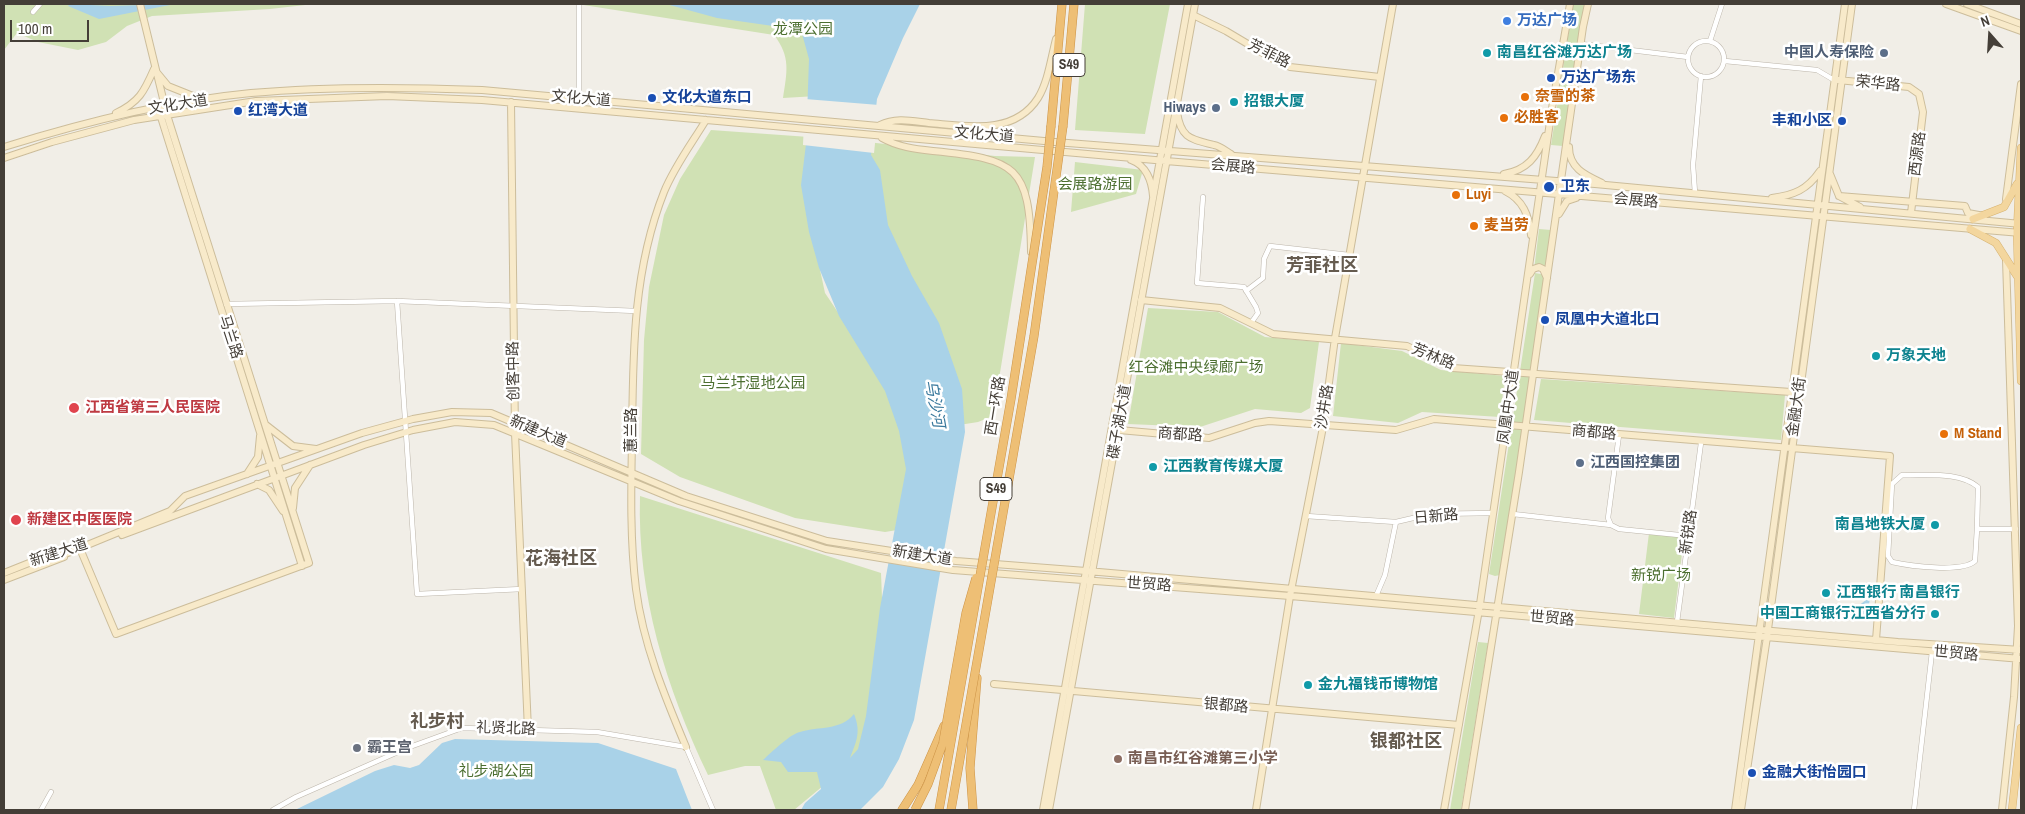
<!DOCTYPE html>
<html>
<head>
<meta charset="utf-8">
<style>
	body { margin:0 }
	#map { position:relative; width:2025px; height:814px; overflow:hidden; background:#f1eee7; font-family:"Archivo Narrow",sans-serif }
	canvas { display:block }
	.frame { position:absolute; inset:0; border:5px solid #443e37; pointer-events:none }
	.north { position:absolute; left:1965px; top:10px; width:50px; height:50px; -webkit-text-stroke:4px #fff; paint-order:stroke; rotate:341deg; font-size:14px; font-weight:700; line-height:20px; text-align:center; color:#443e37 }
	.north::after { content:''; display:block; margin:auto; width:18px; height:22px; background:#443e37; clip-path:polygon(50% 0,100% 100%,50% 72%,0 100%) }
	.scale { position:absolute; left:10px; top:20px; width:79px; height:22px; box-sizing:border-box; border:2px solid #443e37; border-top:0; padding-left:6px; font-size:15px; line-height:18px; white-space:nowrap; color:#443e37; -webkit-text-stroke:4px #fff; paint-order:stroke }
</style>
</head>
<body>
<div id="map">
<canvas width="2025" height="814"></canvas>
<div class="frame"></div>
<div class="north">N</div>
<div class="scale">100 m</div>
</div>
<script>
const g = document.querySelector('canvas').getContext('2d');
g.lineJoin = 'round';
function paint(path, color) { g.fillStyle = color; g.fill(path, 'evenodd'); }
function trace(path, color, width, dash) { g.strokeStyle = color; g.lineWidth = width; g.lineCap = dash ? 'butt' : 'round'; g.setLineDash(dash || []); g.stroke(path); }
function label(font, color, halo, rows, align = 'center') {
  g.font = font + ' "Archivo Narrow","Noto Sans SC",sans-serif'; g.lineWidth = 5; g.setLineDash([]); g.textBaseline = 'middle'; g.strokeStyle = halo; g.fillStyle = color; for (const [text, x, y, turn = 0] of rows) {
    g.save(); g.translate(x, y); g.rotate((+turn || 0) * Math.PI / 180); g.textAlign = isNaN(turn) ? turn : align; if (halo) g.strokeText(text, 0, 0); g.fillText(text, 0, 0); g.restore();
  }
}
const green = new Path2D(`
	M4,4H314L270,9L152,16L127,26L106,42L78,50L38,42L17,33L4,50Z
	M577,4H834L817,96L783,98C787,72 791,57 774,35Z
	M1085,4H1170L1145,134L1075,130Z
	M1573,4H1585L1563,146L1551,145Z
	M711,130L809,137L808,214L825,293L890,390L909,442L903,529L885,532L795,518L680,477L641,454L644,340L649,287L664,215L680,179Z
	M867,142L995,156L1035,157L993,416L978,422L959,425L899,275Z
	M1075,162L1143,170L1136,194L1071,212Z
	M1539,229L1551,230L1547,271L1534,270Z
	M1535,273L1546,275L1500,575L1495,576L1489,574Z
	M1148,308L1218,312L1265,337L1319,342L1310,408L1301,413L1255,409L1200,427L1128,424Z
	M1341,343L1402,351L1441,370L1505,376L1500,417L1422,412L1398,423L1333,416Z
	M1541,379L1785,395L1781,440L1534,420Z
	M640,496L881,573L883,623L874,709L859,756L794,810H776L760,766H745L708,775C666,687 637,595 640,496Z
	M1649,533L1684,537L1674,618L1639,614Z
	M1478,642L1488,643L1461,810H1450Z`);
const water = new Path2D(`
	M70,4L111,6L175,4L99,19L68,6Z
	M666,4H920L903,38L877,99L871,155L880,170L888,225L912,276L939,323L962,389L965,432L914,720L899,759L883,787L860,810H801L805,803L821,789L817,772H788L781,762L763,760C772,752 790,734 800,732C819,726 840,731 854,714C861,732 857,740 850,758L858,749L866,716L880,608L906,469L899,431L885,391L839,316L819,268L809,232L801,185L806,144L809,59L801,30L717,18Z
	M1870,597L1868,614L1854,616V609Z
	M455,739L598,743L676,769L692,810H295L375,771L394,765L410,768L419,765L442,743Z`);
const pier = new Path2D(`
	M805,99L879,105L874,153L803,145Z`);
const street = new Path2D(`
	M33,12L40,4
	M1688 59a18 18 0 1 1 36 0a18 18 0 1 1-36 0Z
	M1710,41L1722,4
	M1581,44L1688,57
	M1725,61L1817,70L1834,80
	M579,99V4
	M1695,193L1693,165L1701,76
	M1203,197L1197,283L1244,287L1256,307L1258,313L1251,323
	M1246,291L1263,278L1264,259L1270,246L1349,255
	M226,304L397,301
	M1619,435L1608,518L1611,525L1619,529L1689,536
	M1513,514L1611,525
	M1306,516L1396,522
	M1977,529L1975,561C1962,573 1910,566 1892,562L1888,556L1892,484L1902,475C1926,476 1959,471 1978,487L1977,529H2016
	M522,589L417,594L397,301L636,311
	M1376,596L1385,575L1396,522L1430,514L1493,513
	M1677,622L1701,443
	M41,810L51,792
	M273,810L296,797L407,748L462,728L597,732L686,747L713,810
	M1914,810L1932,652`);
const secondary = new Path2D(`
	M1946,4L2021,31
	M1967,4L2021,24
	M1193,15L1226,31L1273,59L1290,67L1380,77
	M1838,80L1909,87L1919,94L1923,112L1911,213
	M511,102L515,433L528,730
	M1177,112C1181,139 1191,139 1214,145C1220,146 1226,151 1231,154
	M116,113C139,102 144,92 154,69L168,86L203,100
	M160,114L302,566
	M880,125C896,117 912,121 929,123C966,126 1014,136 1038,98C1048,82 1051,58 1056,39
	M882,138C898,147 915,149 933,151C1016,159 1030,166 1031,252
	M4,147C84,122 167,101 251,93C328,86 405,87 482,90L1055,142L1595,184L2021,224
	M1569,147C1569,168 1585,175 1602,183
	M4,158L52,142L134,120L256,101L387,96L482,100L1166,161L2021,233
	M1131,160C1146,165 1152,181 1153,196
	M1504,174C1527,170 1537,157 1545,136
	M1830,174L1839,196L1860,207
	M1505,191C1523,200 1529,215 1531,235
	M1839,196L1965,206L1968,213L1984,216
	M1772,198C1794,195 1807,190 1820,171
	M2006,199L2021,84
	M1559,214L1567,201L1576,198
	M1530,274L1533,269L1539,267L1543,269L1547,278
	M1141,300L1220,308L1273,334L1407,346L1453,368L1791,392
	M266,425L293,446L316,449
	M1119,430L1209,438L1255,423L1269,421L1396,430L1434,419L1890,456L1876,640
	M247,474L258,457L260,436
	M257,484L269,490L283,511
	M293,508L295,488L310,465
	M122,535L364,445L413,430L455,422L494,425L679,501L826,549L953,570L1290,596L2021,659
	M81,551L116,634L309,563L167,115L140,4
	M4,573L39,559L63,555L170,511L185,496L362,433L413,419L452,412L491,413L686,496L827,541L956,561L1099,572L1898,642L2021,650
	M4,580L64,557
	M994,684L1459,725
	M686,747C665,697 643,644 636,589C630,541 631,490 632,442C633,356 632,273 664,192C674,167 692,143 706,120
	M1043,810L1188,4
	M1049,810L1195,4
	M1256,810L1290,596L1323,427L1335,338L1393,4
	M1444,810L1480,604L1552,108L1570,4
	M1465,810L1519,472L1583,27L1588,4
	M1735,810L1845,4
	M1741,810L1767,637L1852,4
	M2002,810L2014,697L2018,626L2006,260`);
const primary = new Path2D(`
	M2021,148L2017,232L2021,381
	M1973,219L2004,207L2017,184
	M1970,229L1996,243L2017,276
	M2012,810L2021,728`);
const highway = new Path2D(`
	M1051,126L1062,4
	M1063,126L1074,4
	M902,810L918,785L944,726
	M973,810L970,768L977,678`);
const highwayBridge = new Path2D(`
	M915,810L928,784L943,743L966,613L976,578
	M939,810L1011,399L1047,167L1051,126
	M951,810L1034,336L1063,126`);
const markers = [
	[1507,21,5,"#3f7fe0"],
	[1487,53,5,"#0f9aa8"],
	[1884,53,5,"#5c6f8a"],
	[1551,78,5,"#1a4fb4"],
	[1525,97,5,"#e8710a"],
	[652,98,5,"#1a4fb4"],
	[1234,102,5,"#0f9aa8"],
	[1216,108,5,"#5c6f8a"],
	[238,111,5,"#1a4fb4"],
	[1504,118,5,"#e8710a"],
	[1842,121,5,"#1a4fb4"],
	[1549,187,6,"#1a4fb4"],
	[1456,195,5,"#e8710a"],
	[1474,226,5,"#e8710a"],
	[1545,320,5,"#1a4fb4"],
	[1876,356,5,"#0f9aa8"],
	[74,408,6,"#e0444e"],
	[1944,434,5,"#e8710a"],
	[1580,463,5,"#5c6f8a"],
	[1153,467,5,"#0f9aa8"],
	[16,520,6,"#e0444e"],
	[1935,525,5,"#0f9aa8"],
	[1826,593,5,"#0f9aa8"],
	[1935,614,5,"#0f9aa8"],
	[1308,685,5,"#0f9aa8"],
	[357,748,5,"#6b7280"],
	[1118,759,5,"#8d6e63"],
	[1752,773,5,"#1a4fb4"]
];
const shields = [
	[1069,65,32],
	[996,489,32]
];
const shieldNames = [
	["S49",1069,65],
	["S49",996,489]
];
const shopNames = [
	["万达广场",1517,21]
];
const parkNames = [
	["龙潭公园",803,30],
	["会展路游园",1095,185],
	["红谷滩中央绿廊广场",1196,368],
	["马兰圩湿地公园",753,384],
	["新锐广场",1661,576],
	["礼步湖公园",496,772]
];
const cultureNames = [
	["南昌红谷滩万达广场",1497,53],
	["招银大厦",1244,102],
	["万象天地",1886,356],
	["江西教育传媒大厦",1163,467],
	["南昌地铁大厦",1925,525,"right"],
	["江西银行 南昌银行",1836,593],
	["中国工商银行江西省分行",1925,614,"right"],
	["金九福钱币博物馆",1318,685]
];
const serviceNames = [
	["中国人寿保险",1874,53],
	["Hiways",1206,108],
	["江西国控集团",1590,463,"left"]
];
const streetNames = [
	["芳菲路",1269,54,27],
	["荣华路",1878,84,6],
	["文化大道",581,99,5],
	["文化大道",178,105,-9],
	["文化大道",984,135,5],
	["西源路",1918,154,-83],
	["会展路",1233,167,5],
	["会展路",1636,201,5],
	["马兰路",230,337,72],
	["芳林路",1433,357,22],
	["创客中路",514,371,-91],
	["西一环路",996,406,-81],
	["沙井路",1325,407,-81],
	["凤凰中大道",1509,407,-82],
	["金融大街",1797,407,-82],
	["碟子湖大道",1120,422,-80],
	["蕙兰路",632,430,-90],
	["新建大道",538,432,23],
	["商都路",1594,433,5],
	["商都路",1180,435,4],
	["日新路",1436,517,-5],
	["新锐路",1689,532,-82],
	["新建大道",59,553,-18],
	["新建大道",922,556,9],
	["世贸路",1149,585,4],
	["世贸路",1552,619,5],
	["世贸路",1956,654,5],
	["银都路",1226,706,5],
	["礼贤北路",506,729,2]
];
const transitNames = [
	["万达广场东",1561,78],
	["文化大道东口",662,98],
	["红湾大道",248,111],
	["丰和小区",1832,121,"right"],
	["卫东",1560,187],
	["凤凰中大道北口",1555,320],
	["金融大街怡园口",1762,773]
];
const foodNames = [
	["奈雪的茶",1535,97],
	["必胜客",1514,118],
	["Luyi",1466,195],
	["麦当劳",1484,226],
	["M Stand",1954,434]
];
const healthNames = [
	["江西省第三人民医院",85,408],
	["新建区中医医院",27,520]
];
const worshipNames = [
	["霸王宫",367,748]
];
const educationNames = [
	["南昌市红谷滩第三小学",1128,759]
];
const waterNames = [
	["乌沙河",934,404,80]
];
const quarterNames = [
	["芳菲社区",1322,266],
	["花海社区",561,559],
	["礼步村",437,722],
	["银都社区",1406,742]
];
paint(green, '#d0e1b4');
paint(water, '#a9d2e8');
paint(pier, '#f1eee7');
trace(street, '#bcb5aa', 5.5);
trace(secondary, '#ccbd9b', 8);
trace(primary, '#d6b270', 8);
trace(highway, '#cc9346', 9);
trace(street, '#fff', 4.5);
trace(secondary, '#f8eaca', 6);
trace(primary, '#f3d69e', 7);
trace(highway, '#eebf75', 8);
trace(highwayBridge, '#cc9346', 9, []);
trace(highwayBridge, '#eebf75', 8);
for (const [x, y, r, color] of markers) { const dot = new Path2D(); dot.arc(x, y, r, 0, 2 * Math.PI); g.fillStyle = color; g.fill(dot); trace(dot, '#fff', 2); }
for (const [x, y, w] of shields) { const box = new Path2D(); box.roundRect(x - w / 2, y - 11.5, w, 23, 4); g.fillStyle = '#fff'; g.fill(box); trace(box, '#443e37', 1); }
label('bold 14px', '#443e37', null, shieldNames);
label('bold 15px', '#366cbe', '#fff', shopNames, 'left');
label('15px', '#4c6f30', '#fff', parkNames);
label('bold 15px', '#0d838f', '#fff', cultureNames, 'left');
label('bold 15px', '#4e5e75', '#fff', serviceNames, 'right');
label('15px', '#443e37', '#fff', streetNames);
label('bold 15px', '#164399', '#fff', transitNames, 'left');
label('bold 15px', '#c56008', '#fff', foodNames, 'left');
label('bold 15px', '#be3a42', '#fff', healthNames, 'left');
label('bold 15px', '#5b616d', '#fff', worshipNames, 'left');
label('bold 15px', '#785e54', '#fff', educationNames, 'left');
label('italic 16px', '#3a799d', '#fff', waterNames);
label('bold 18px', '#655b4f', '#fff', quarterNames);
</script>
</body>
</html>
